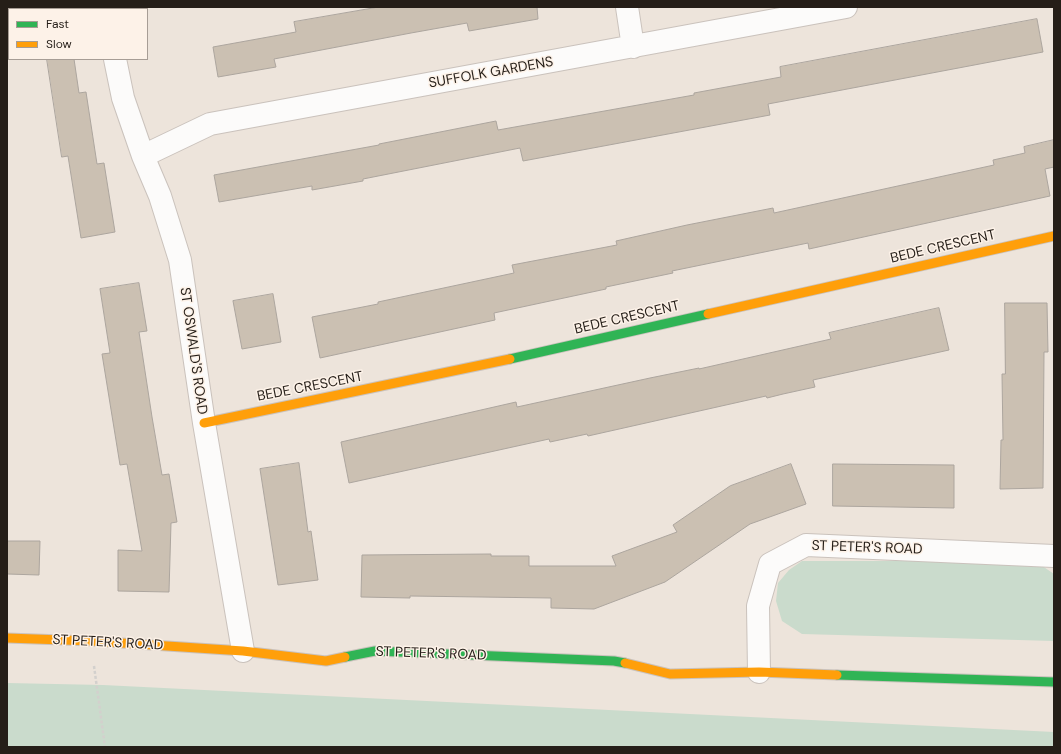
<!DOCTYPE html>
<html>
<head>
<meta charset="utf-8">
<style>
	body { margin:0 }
	#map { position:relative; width:1061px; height:754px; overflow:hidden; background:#ede4db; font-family:"DM Sans",sans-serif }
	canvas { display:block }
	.frame { position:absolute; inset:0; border:8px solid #251e18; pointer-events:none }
	.legend { position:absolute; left:8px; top:8px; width:140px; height:52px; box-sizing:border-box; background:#fdf2e8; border:1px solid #a79d95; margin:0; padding:5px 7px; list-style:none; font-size:12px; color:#251e18 }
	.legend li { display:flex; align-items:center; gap:8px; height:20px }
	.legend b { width:20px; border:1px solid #a79d95 }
</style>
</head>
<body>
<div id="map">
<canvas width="1061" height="754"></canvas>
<div class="frame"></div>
<ul class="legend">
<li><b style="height:5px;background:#30b455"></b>Fast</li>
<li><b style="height:5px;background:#ff9f0a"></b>Slow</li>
</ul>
</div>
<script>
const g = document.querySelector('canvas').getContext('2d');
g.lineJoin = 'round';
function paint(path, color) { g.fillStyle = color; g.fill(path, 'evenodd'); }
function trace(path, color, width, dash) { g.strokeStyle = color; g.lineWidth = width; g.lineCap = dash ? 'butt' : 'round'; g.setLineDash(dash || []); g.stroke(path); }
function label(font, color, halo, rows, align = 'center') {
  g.font = font + ' "DM Sans",sans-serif'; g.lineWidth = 3; g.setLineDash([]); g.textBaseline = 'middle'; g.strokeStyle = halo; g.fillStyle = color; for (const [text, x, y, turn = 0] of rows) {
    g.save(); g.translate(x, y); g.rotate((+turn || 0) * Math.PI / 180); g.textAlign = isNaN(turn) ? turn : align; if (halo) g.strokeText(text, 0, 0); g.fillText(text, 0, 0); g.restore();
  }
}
const green = new Path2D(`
	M802,561H1035L1054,574V641L802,634L782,621L776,601L778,583L789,570Z
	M7,683L103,685L1054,732V747H7Z`);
const building = new Path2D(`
	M379,7H537L538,19L469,31L467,23L411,33L274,59L276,67L218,77L213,47L296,32L294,22Z
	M1037,19L1043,52L768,104L770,115L523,161L520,148L363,179V181L312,190V186L219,202L214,175L379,145V144L496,121L498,130L694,95V93L781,77L780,67Z
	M47,59H74L79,93L86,92L97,164L104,163L115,232L81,238L68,156L62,157Z
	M1054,140V167L1045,169L1050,196L809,249L808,243L672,271L673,273L606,287V289L494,313L495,320L320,358L312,317L378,304V302L514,273L512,265L617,245L616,241L687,225L773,208L774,213L994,165L993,160L1025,153L1024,147Z
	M139,283L147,331L139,332L152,417L162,475L169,474L177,522L171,523L169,592L118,591V550L142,551L127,464L120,465L102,354L110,353L100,289Z
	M273,294L281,342L242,349L233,301Z
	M1005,303H1047L1048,352H1044L1043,488L1000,489L1001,440H1003L1002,374H1005Z
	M939,308L949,350L813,380L815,387L783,394L767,398L766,396L588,436L587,434L550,442L549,439L349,483L341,442L516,402L517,407L650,378L699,368V369L831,339L829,333Z
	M299,463L308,532L311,531L318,580L278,585L260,469Z
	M791,464L806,504L750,524L665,582L594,609L551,608V598L410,596V598L361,597L362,555L491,554V556H529V566H616L612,556L677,532L673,525L730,486Z
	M833,464L954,465V508L833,506Z
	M7,541H40L39,575L7,574Z`);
const path = new Path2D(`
	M94,666L105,747`);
const street = new Path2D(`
	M106,7V9
	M627,7L633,47
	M115,59L123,98L143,156L160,196L180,260L204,423L243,651
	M143,156L210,124L846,7
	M759,672L758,606L770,564L806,545L1054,556`);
const fast = new Path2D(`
	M510,359L708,314
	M345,657L375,651L614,661L625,663
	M837,675L1054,682`);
const slow = new Path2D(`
	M708,314L1054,236
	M204,423L510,359
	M7,638L91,641L243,651L326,661L345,657
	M625,663L670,674L759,672L837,675`);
const streetNames = [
	["SUFFOLK GARDENS",491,73,-10],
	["BEDE CRESCENT",943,247,-13],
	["BEDE CRESCENT",627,318,-13],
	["ST OSWALD'S ROAD",193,351,82],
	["BEDE CRESCENT",310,387,-11],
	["ST PETER'S ROAD",867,548,2],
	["ST PETER'S ROAD",108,643,3],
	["ST PETER'S ROAD",431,654,2]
];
paint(green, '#cadbcc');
paint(building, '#cbc0b2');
trace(building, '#aca59e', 1);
trace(street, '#cac2bc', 24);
trace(fast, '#cac2bc', 11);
trace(slow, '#cac2bc', 11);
trace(path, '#d3d0cd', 2.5, [3, 2]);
trace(street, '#fcfbfa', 22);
trace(fast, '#30b455', 9);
trace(slow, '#ff9f0a', 9);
label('14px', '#251e18', '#fdf2e8', streetNames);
</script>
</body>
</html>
